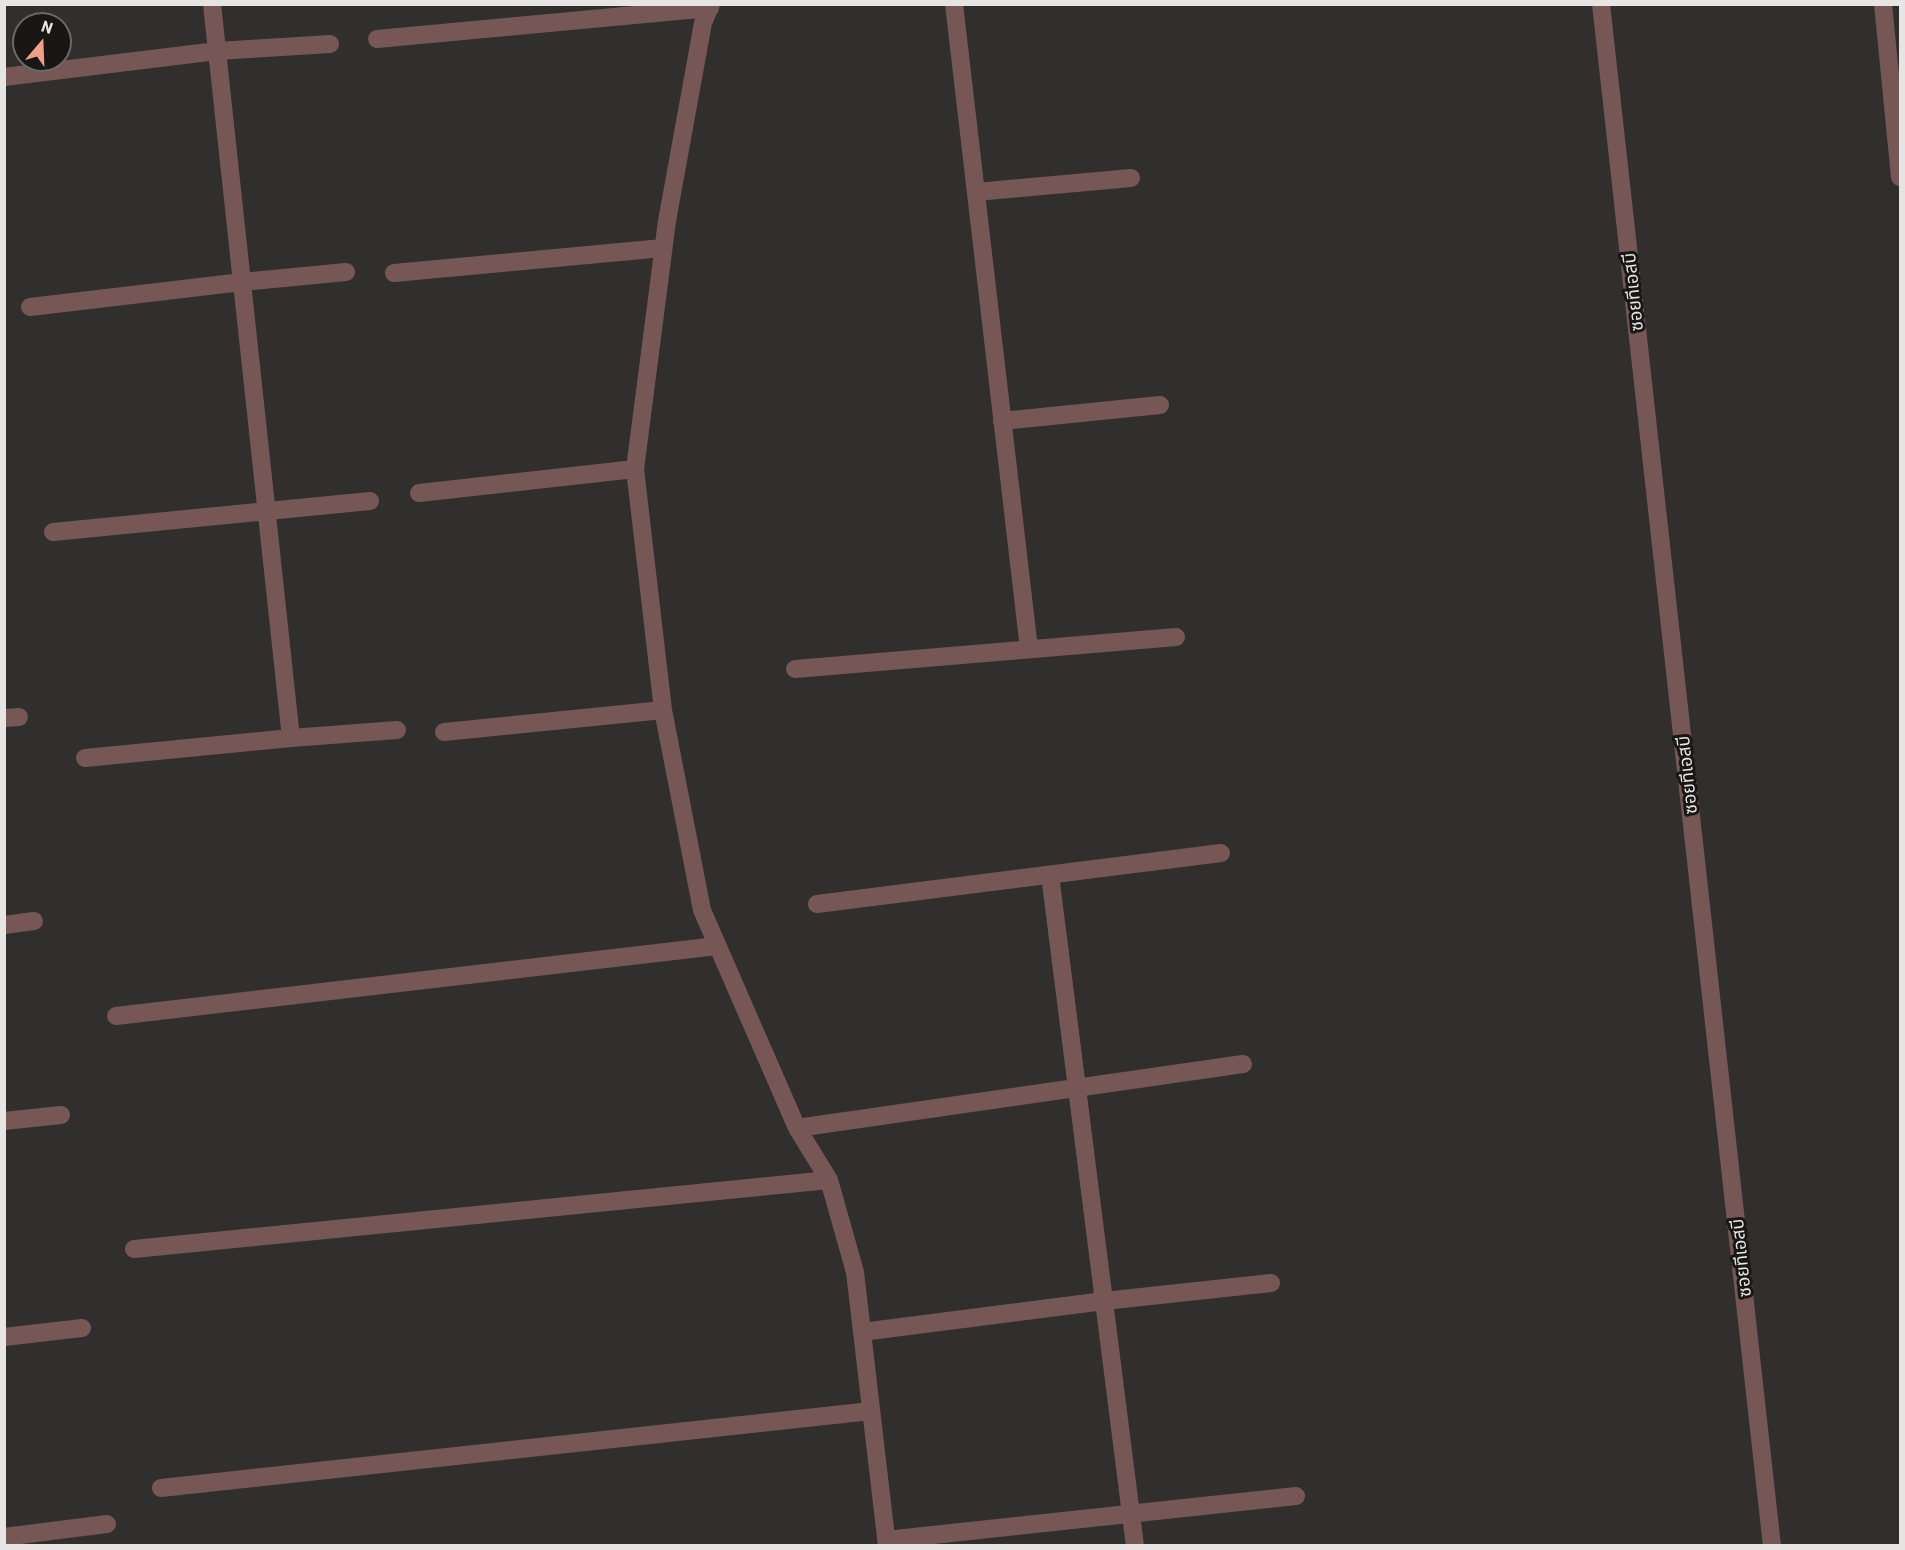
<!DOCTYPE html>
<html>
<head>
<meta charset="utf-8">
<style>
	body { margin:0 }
	#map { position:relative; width:1905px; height:1550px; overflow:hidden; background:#302f2d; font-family:Barlow,sans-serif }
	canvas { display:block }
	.frame { position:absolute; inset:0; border:6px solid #e6e5e3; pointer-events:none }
	.north { position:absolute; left:12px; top:12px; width:60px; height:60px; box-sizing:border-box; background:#181716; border:2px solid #6a6968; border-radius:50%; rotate:19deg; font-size:16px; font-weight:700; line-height:24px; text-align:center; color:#e6e5e3 }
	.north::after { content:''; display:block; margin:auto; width:21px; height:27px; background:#f39f84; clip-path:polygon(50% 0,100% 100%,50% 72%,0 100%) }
</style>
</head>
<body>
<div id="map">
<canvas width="1905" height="1550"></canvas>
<div class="frame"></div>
<div class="north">N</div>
</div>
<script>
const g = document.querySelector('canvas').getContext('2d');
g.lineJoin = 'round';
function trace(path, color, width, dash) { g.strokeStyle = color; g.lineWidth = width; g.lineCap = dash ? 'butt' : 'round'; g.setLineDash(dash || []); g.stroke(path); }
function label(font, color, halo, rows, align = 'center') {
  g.font = font + ' Barlow,"Noto Sans Thai",sans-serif'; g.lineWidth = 6; g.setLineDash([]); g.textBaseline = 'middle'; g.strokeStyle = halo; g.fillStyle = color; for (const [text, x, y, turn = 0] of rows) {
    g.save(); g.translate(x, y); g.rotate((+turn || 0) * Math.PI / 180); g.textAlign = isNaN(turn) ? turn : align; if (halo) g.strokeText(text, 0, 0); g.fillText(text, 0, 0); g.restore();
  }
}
const minor = new Path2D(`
	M212,4L291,738
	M711,4L703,23L667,221L635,469L663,710L702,910L797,1128L829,1180L855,1272L887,1546
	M954,4L1029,649
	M1601,4L1772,1546
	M1883,4L1900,177
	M377,39L710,8
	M4,77L217,51L330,44
	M976,192L1131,178
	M394,273L663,248
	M30,307L242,282L346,272
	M1002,421L1160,405
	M419,493L635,469
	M53,532L370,501
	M795,669L1176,637
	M4,718L19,717
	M444,732L663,710
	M85,758L291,738L397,730
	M1050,875L1135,1546
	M817,904L1221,853
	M4,925L34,921
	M116,1016L717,946
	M4,1121L61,1115
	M797,1128L1243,1064
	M134,1249L829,1180
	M862,1332L1104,1301L1271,1283
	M4,1337L82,1328
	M161,1488L871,1411
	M4,1537L107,1524
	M886,1540L1296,1496`);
const streetNames = [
	["ซอยทีเอสบี",1633,292,-96],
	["ซอยทีเอสบี",1687,775,-96],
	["ซอยทีเอสบี",1741,1258,-96]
];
trace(minor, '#775756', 18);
label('18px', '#e6e5e3', '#181716', streetNames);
</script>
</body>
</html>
